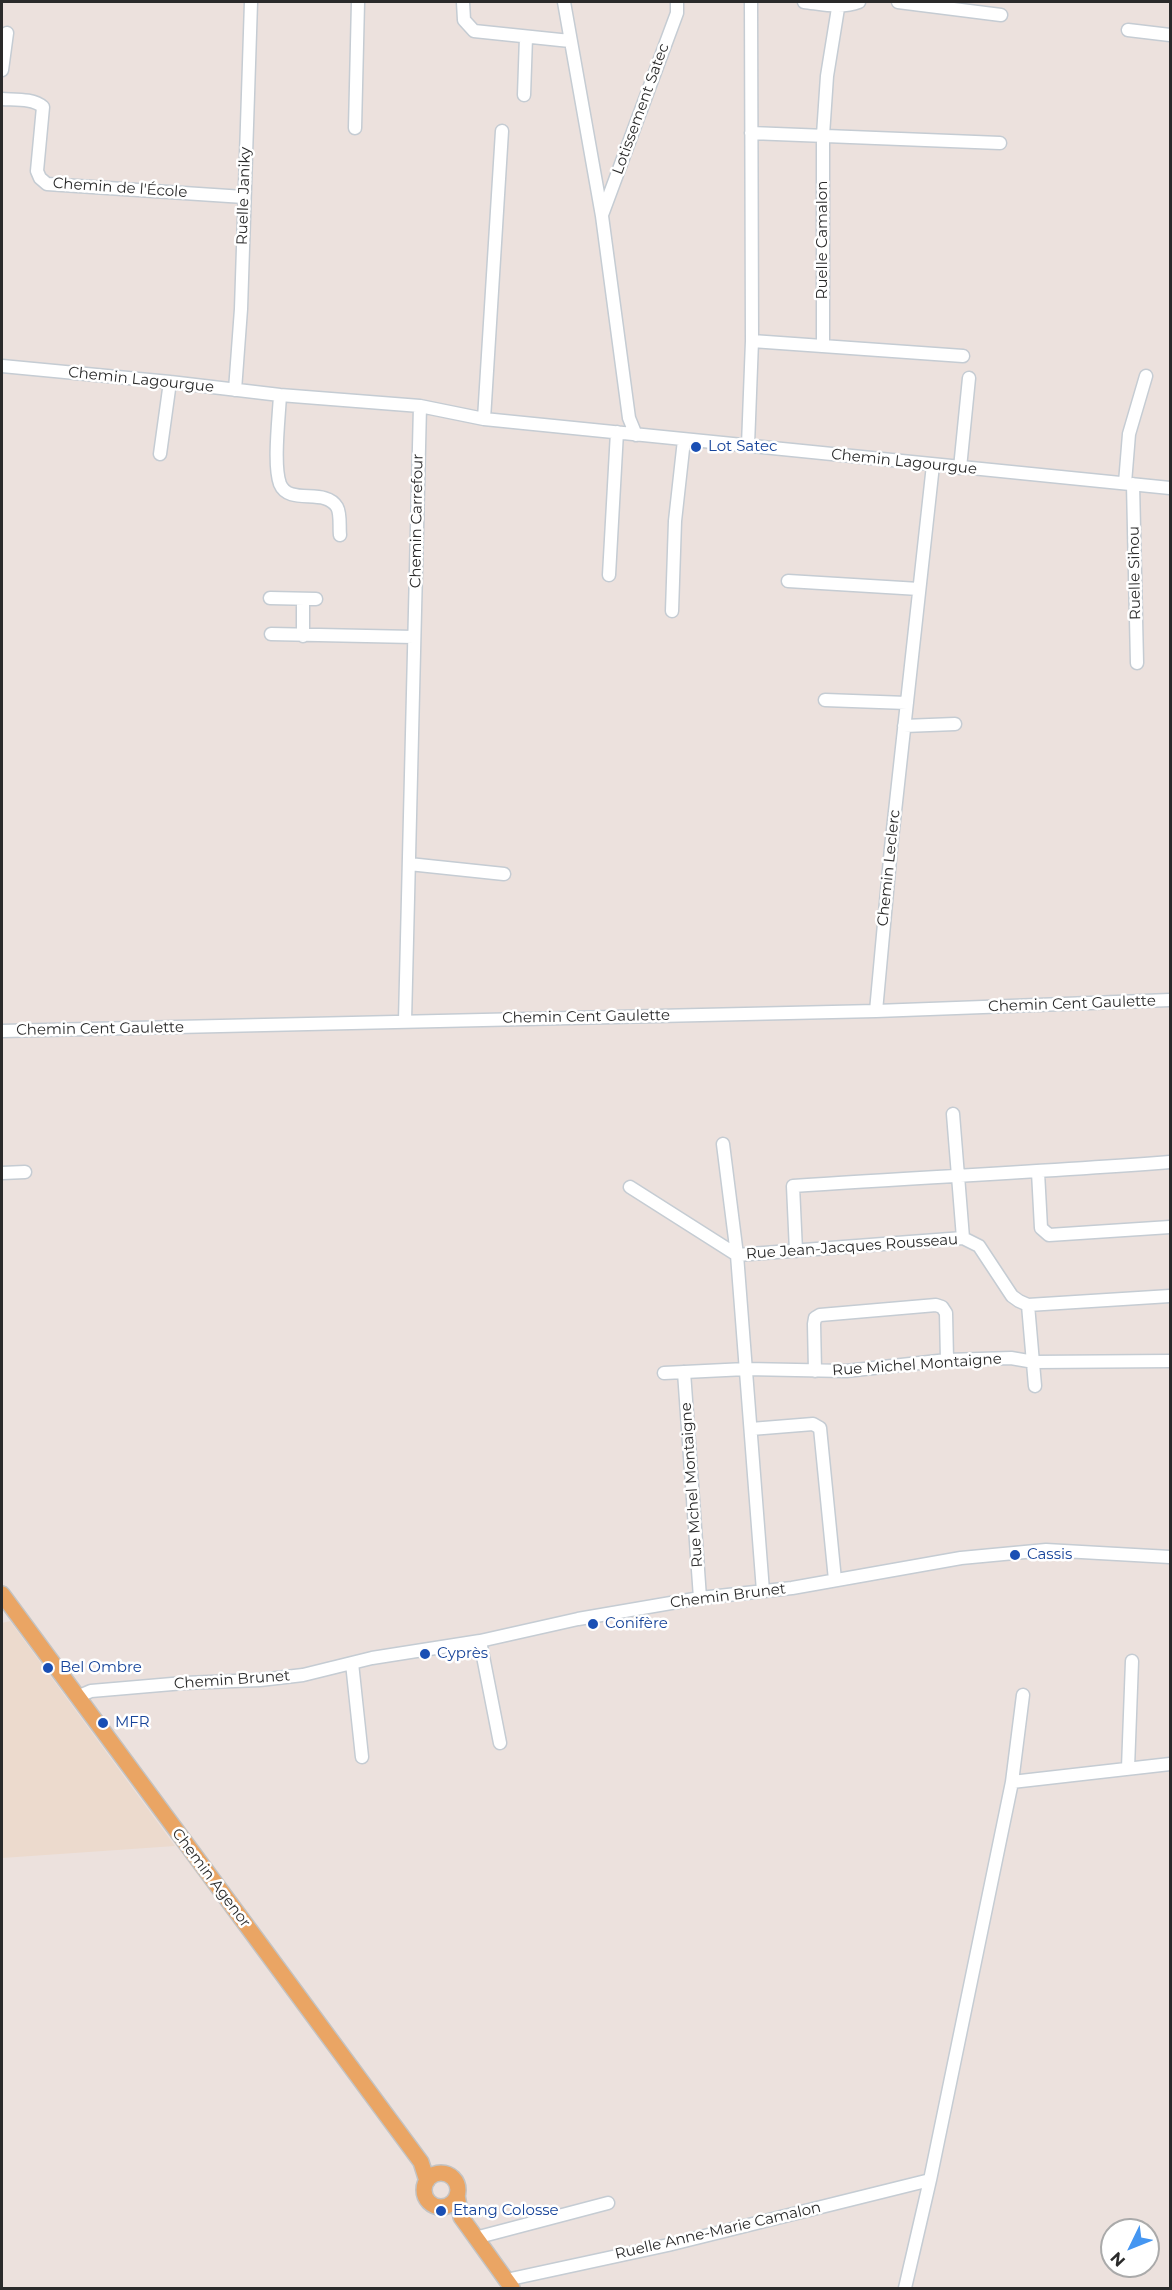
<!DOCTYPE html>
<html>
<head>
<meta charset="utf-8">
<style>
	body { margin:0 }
	#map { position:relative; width:1172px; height:2290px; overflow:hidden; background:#ece1dd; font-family:Montserrat,sans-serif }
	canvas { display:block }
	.frame { position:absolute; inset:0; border:3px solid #2a2a2a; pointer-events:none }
	.north { position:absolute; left:1100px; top:2218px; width:60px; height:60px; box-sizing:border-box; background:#fff; border:2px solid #aaa; border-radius:50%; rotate:227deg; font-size:16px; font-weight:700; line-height:24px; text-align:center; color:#2a2a2a }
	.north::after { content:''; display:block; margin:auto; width:21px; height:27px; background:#4596f1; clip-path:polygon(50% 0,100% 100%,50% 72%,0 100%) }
</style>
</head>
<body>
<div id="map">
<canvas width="1172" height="2290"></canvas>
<div class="frame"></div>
<div class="north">N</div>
</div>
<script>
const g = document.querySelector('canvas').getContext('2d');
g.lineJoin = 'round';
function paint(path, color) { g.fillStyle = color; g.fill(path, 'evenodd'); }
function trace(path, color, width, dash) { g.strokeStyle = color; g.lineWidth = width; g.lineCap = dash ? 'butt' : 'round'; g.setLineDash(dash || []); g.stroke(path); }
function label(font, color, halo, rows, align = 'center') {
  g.font = font + ' Montserrat,sans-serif'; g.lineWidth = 5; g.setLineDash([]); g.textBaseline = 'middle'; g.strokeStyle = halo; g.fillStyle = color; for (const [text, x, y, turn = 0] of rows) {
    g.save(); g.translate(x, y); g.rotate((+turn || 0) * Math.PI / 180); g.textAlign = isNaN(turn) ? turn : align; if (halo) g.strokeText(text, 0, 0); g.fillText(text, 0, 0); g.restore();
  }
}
const education = new Path2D(`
	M10,1621L175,1846L2,1858V1623Z`);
const minor = new Path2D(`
	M463,2L464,20L474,31L570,41
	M564,2L602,216L629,418L636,435
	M804,2C822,4 841,9 859,2
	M898,2L1001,15
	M1128,30L1170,35
	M2,70L7,33
	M524,95L526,37
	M2,99C14,100 33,98 43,107L37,171L40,178L47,184L244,197
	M355,128L358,2
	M751,133L1000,143
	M602,215L677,13V2
	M752,341L963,356
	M823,346V135L827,76L839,2
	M2,366L170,382L280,395L420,406L484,419L1170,488
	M235,390L241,309L251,2
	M280,395C279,417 273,465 280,484C289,506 325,487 337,507C341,514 339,527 340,535
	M484,419L502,131
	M748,445L752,341L751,2
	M160,454L170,382
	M960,468L969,378
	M1125,483L1129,434L1146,376
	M1133,484L1137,663
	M609,575L617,432
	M788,581L919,589
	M270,598L316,599
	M303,599V636
	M672,611L675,521L684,440
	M271,634L414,637
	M825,700L907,703
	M904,726L955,724
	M409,864L504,874
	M876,1011L891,848L933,465
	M405,1021L420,406
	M2,1031L876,1011L1170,1000
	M953,1114L963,1238
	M723,1144L737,1255L763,1591
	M1038,1172L1041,1228L1049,1235L1170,1227
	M2,1173L25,1172
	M630,1187L737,1255L963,1238L979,1246L1012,1296L1019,1301L1028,1305L1170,1296
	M796,1251L793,1186C919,1177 1045,1172 1170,1162
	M1028,1305L1035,1386
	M815,1371L814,1324L815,1318L820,1315L936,1305L942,1307L946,1313L947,1360
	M684,1372L700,1598
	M664,1373L746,1369L846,1371L947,1360L1011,1358L1034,1362L1170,1361
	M751,1429L813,1424L820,1428L835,1580
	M480,1641L500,1743
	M352,1663L362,1757
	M77,1697L91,1691L184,1683L260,1680L303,1675L372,1658L480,1641L578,1619L700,1598L792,1588L961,1558L1046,1550L1170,1557
	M1128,1768L1132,1661
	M1012,1782L1170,1764
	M475,2238L608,2203
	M506,2280L668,2245L930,2180
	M905,2288L930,2180L1012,1782L1023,1695`);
const major = new Path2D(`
	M2,1594L421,2162L427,2181
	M424 2190a17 17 0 1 1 34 0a17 17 0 1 1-34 0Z
	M457,2195L461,2217L512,2288`);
const markers = [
	[696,447,6,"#1a4fb4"],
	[1015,1555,6,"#1a4fb4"],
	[593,1624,6,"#1a4fb4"],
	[425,1654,6,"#1a4fb4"],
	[48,1668,6,"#1a4fb4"],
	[103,1723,6,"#1a4fb4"],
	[441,2211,6,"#1a4fb4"]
];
const streetNames = [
	["Lotissement Satec",641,109,-70],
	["Chemin de l'École",120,188,4],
	["Ruelle Janiky",244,196,-88],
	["Ruelle Camalon",823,240,-90],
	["Chemin Lagourgue",141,380,6],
	["Chemin Lagourgue",904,462,6],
	["Chemin Carrefour",417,521,-89],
	["Ruelle Sihou",1135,573,-91],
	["Chemin Leclerc",889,868,-84],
	["Chemin Cent Gaulette",1072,1004,-2],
	["Chemin Cent Gaulette",586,1017,-1],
	["Chemin Cent Gaulette",100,1029,-1],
	["Rue Jean-Jacques Rousseau",852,1247,-4],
	["Rue Michel Montaigne",917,1365,-4],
	["Rue Mchel Montaigne",692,1485,-94],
	["Chemin Brunet",728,1596,-7],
	["Chemin Brunet",232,1680,-4],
	["Chemin Agenor",211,1878,53],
	["Ruelle Anne-Marie Camalon",718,2231,-13]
];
const transitNames = [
	["Lot Satec",708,447],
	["Cassis",1027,1555],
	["Conifère",605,1624],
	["Cyprès",437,1654],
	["Bel Ombre",60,1668],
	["MFR",115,1723],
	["Etang Colosse",453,2211]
];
paint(education, '#ecdacd');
trace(minor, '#c5ccd3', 15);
trace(major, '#c3c3c3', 18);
trace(minor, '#fff', 12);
trace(major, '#eaa564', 15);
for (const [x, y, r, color] of markers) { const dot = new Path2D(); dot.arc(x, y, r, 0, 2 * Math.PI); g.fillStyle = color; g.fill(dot); trace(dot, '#fff', 2); }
label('15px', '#2a2a2a', '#fff', streetNames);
label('15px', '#164399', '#fff', transitNames, 'left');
</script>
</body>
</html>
